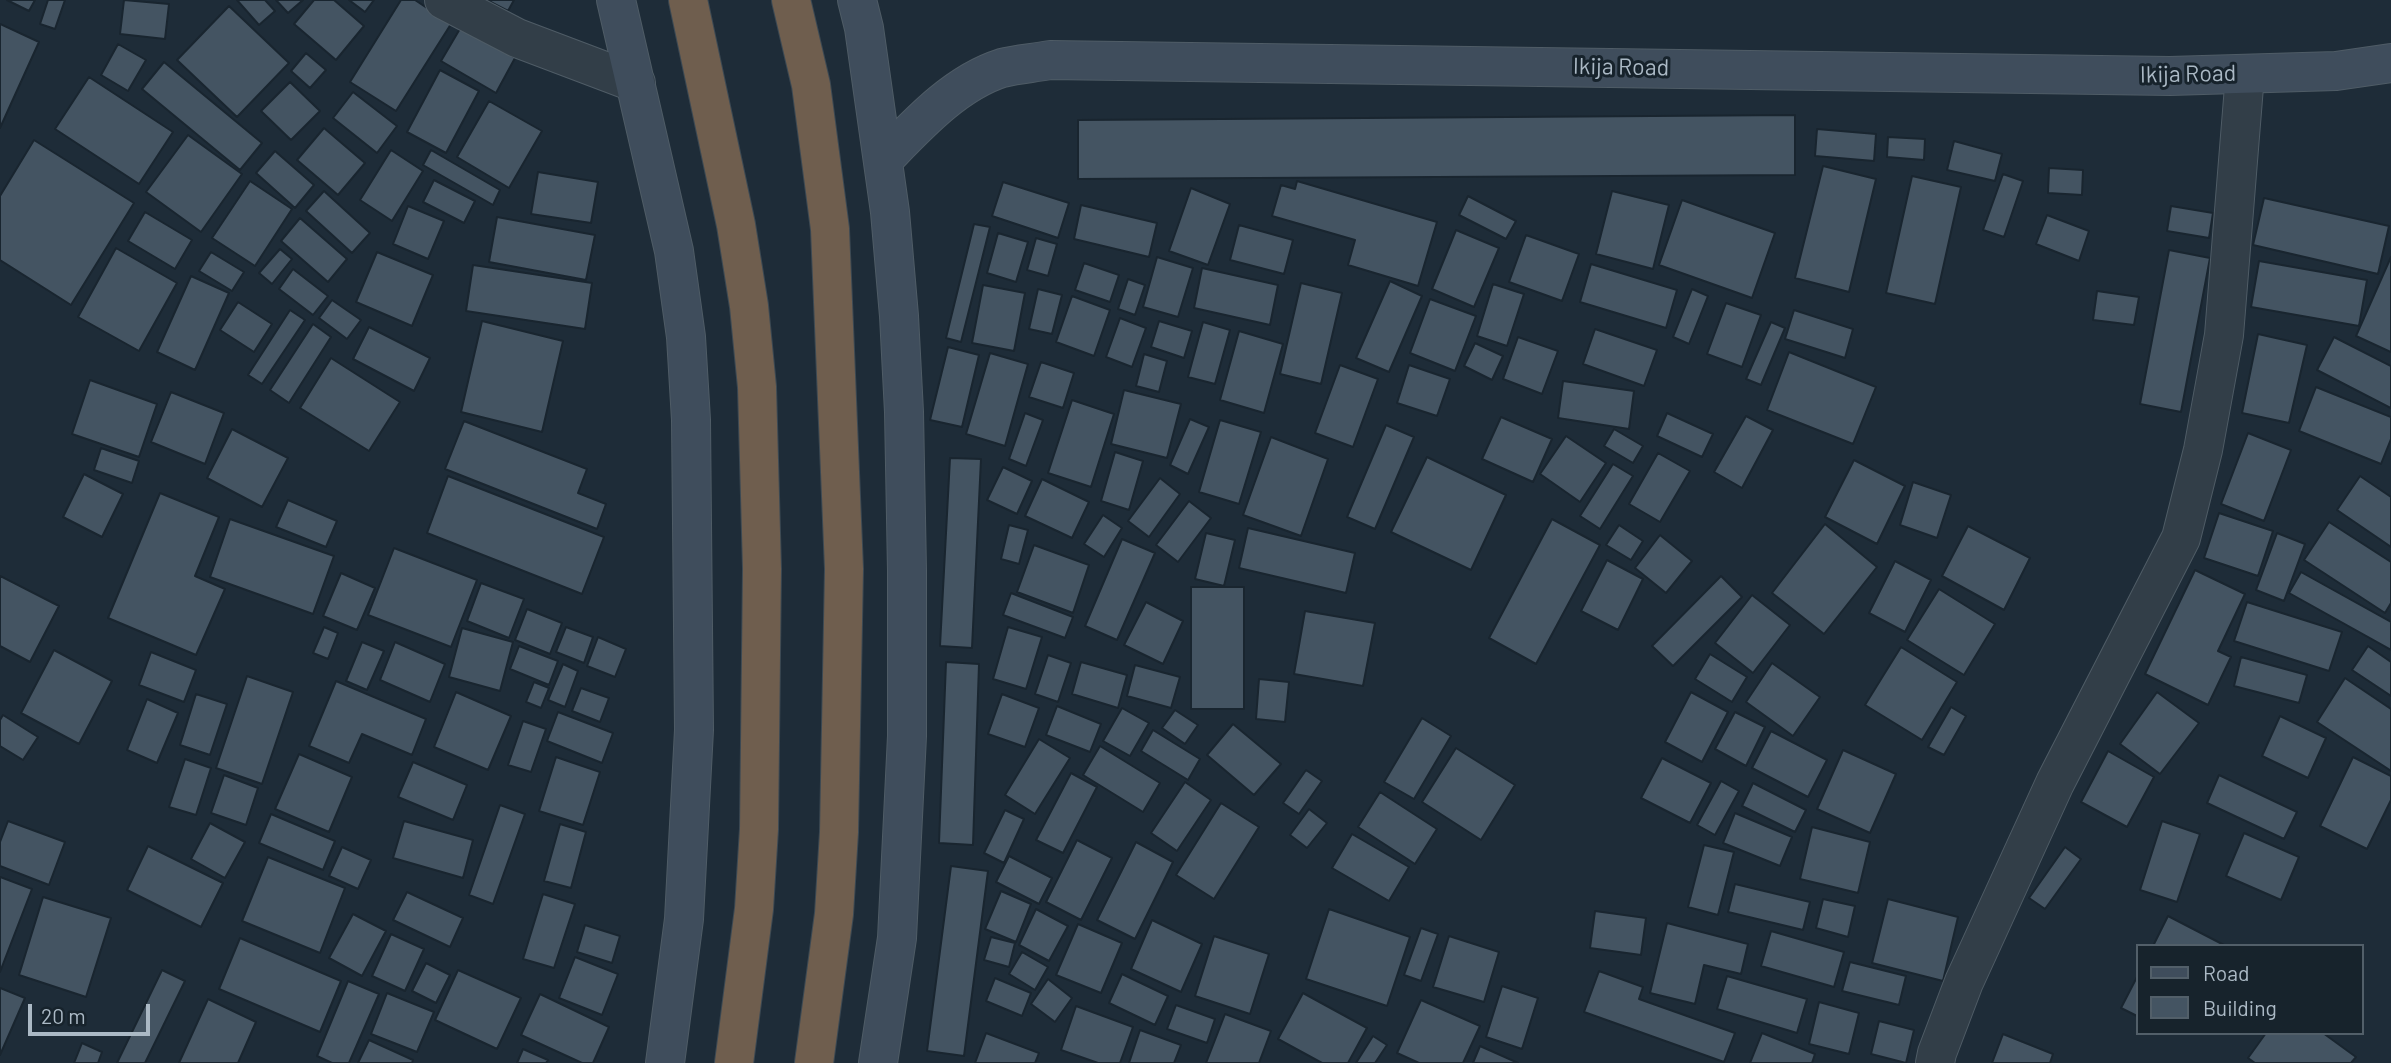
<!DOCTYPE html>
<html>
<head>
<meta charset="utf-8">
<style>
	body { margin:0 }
	#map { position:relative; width:2391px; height:1063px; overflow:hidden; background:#1e2c38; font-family:Barlow,sans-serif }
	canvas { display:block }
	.legend { position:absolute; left:2136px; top:944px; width:228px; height:91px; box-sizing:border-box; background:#17232c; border:2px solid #525f69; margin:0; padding:9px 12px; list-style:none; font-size:21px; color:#abb9c5 }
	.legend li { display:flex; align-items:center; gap:14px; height:35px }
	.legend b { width:35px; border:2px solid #525f69 }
	.scale { position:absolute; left:28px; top:1004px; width:122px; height:32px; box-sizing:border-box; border:4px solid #abb9c5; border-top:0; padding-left:9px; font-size:21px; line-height:24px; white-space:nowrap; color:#abb9c5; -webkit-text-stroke:5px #17232c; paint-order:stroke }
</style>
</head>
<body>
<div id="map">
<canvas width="2391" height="1063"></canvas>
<ul class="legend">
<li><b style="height:9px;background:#3f4d5c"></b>Road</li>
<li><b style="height:19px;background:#445462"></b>Building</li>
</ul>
<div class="scale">20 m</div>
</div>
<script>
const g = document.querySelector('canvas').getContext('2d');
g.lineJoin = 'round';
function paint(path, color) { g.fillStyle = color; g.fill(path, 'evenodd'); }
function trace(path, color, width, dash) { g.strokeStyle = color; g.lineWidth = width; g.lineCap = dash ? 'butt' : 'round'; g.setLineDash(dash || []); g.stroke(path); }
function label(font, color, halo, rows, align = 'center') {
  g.font = font + ' Barlow,sans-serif'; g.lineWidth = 6; g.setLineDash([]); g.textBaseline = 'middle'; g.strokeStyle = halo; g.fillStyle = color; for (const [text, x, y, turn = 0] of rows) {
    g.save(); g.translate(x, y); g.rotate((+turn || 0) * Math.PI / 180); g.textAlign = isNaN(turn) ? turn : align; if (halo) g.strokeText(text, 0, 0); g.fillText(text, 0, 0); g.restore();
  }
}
const building = new Path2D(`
	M7,0H35L29,11Z
	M48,0H65L55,29L40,24Z
	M124,0L169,4L165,39L120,34Z
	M237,0H265L275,11L259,25Z
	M276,0H303L288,13Z
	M314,0H334L364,26L336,60L294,24Z
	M349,0H374L365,12Z
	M401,0H415L451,24L396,111L350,82Z
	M487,0H514L508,11Z
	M229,6L289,63L237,117L177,60Z
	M0,24L39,42L0,128Z
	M461,27L515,58L496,93L441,61Z
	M118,44L146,60L128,91L101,75Z
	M306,53L326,70L310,88L291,71Z
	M164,62L262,143L240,170L142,89Z
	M440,70L479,91L446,153L407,132Z
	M89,77L173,132L139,184L55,129Z
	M290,82L320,111L291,140L261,111Z
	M353,92L397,126L377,153L333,118Z
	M489,101L542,131L509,188L457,157Z
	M1795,115V175L1078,179V120Z
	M324,128L365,163L338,195L297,160Z
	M1817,129L1876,134L1874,161L1815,156Z
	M188,135L242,174L201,232L146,192Z
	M1888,137L1925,139L1924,160L1887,157Z
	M34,140L134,203L71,305L0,260V196Z
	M1954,141L2002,154L1995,181L1947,170Z
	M391,150L423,171L392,221L360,200Z
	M431,150L500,190L493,205L423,165Z
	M275,151L314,185L295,208L256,173Z
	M1823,166L1876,179L1849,292L1795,278Z
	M2049,168L2083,170L2082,195L2048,193Z
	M538,172L598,182L591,223L531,214Z
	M2003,174L2023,181L2004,237L1983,230Z
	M1912,176L1961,187L1935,304L1886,293Z
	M434,180L475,201L464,223L423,202Z
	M250,181L292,209L255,266L212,238Z
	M1297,181L1437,222L1418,286L1348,265L1355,240L1272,216L1281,185L1295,189Z
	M1003,182L1069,203L1058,238L992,216Z
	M1191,188L1230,204L1208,265L1169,251Z
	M324,191L370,233L352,253L306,211Z
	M1612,191L1669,205L1653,269L1596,254Z
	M1468,196L1516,221L1506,239L1459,215Z
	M2264,198L2389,226L2378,274L2253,245Z
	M1682,200L1775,233L1752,298L1659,265Z
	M1081,205L1157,223L1149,257L1074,239Z
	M408,206L444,221L428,259L393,244Z
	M2171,206L2213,213L2209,238L2167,231Z
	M145,212L192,240L175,269L128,241Z
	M2047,215L2089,231L2079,261L2036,244Z
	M497,217L595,235L586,280L489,262Z
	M300,218L347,259L328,282L281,241Z
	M974,224L990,227L961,342L946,338Z
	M1239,225L1293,240L1284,274L1230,260Z
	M1456,230L1499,248L1474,307L1432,289Z
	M998,233L1028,242L1016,282L987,273Z
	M1526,235L1579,254L1562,301L1509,282Z
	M1036,238L1057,244L1048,276L1027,270Z
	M116,248L177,283L139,351L78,317Z
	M280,249L292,259L272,284L259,273Z
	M2169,250L2210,258L2181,412L2140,404Z
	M211,252L244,272L232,291L199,271Z
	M377,252L433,275L412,326L356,302Z
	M1157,257L1193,268L1178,317L1143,307Z
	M2391,257V352L2356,336Z
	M2259,261L2367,280L2359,326L2251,307Z
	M1084,263L1119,275L1110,302L1075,290Z
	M1591,264L1677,290L1666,328L1580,302Z
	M473,265L592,283L585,329L466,311Z
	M1202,268L1278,285L1270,325L1194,308Z
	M293,269L328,296L313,315L279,289Z
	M191,276L229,293L195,370L157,352Z
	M1128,279L1145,285L1135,315L1118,309Z
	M1390,281L1422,296L1389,372L1356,358Z
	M1301,283L1342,293L1321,384L1280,374Z
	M1493,284L1524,294L1507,346L1477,336Z
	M983,285L1025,293L1014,351L972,343Z
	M1038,289L1062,295L1052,334L1029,329Z
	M1692,289L1708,296L1689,344L1673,337Z
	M2097,291L2139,297L2134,325L2093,320Z
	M1072,296L1110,310L1094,356L1056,342Z
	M1430,299L1476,316L1455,371L1410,353Z
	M332,300L361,320L347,339L319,318Z
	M238,302L272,324L254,352L220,330Z
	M1726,303L1761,315L1742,367L1707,354Z
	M290,310L305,320L262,384L248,375Z
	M1794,310L1853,329L1845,358L1785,339Z
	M1120,318L1146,328L1132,367L1106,357Z
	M482,321L563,341L542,432L461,412Z
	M1159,321L1192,331L1184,358L1151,347Z
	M1203,322L1230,330L1215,384L1188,377Z
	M1771,322L1785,328L1761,385L1746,379Z
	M313,324L331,337L289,403L270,390Z
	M369,327L430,358L414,391L353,359Z
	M1595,329L1657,350L1644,386L1583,364Z
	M1239,331L1283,344L1264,413L1220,400Z
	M2258,334L2307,345L2289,423L2242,413Z
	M1518,337L1558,351L1542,394L1503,379Z
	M2334,337L2391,366V408L2317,370Z
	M1475,343L1503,356L1492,380L1464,366Z
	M948,347L979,355L962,427L930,420Z
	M1789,352L1876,387L1853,444L1767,410Z
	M990,353L1028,364L1005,446L966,434Z
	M1144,354L1167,361L1159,392L1136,386Z
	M331,358L400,402L369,451L300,408Z
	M1041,362L1074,373L1063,408L1029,397Z
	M1340,365L1378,379L1353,447L1315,433Z
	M1409,365L1450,379L1437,416L1397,403Z
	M90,380L157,404L139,457L72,434Z
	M1563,381L1634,391L1629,429L1558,418Z
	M2316,387L2391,417V439L2381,464L2299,431Z
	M1124,390L1181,404L1167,458L1111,444Z
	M171,392L224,413L205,464L151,442Z
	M1072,400L1114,414L1091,487L1048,473Z
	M1025,413L1043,420L1026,466L1009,459Z
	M1667,413L1713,434L1702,457L1657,436Z
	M1746,416L1773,430L1742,488L1714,472Z
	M1501,417L1552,439L1533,482L1482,459Z
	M1190,419L1209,427L1188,474L1170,465Z
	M1220,420L1261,432L1239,504L1199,492Z
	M464,421L587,469L578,493L606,504L597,529L445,469Z
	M1386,425L1414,437L1375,529L1347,517Z
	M232,429L288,458L262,507L207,478Z
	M1614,429L1643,446L1633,463L1604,446Z
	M2248,433L2291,450L2264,521L2221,504Z
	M1566,436L1606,463L1580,502L1540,474Z
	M1271,437L1328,459L1301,536L1243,515Z
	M101,448L139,461L132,483L94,470Z
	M1115,452L1143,461L1129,510L1101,501Z
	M1658,453L1690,471L1660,522L1629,504Z
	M1427,457L1506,495L1471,570L1391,532Z
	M950,458L981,459L972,648L940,646Z
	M1854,460L1905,486L1877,544L1825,517Z
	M1613,464L1633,476L1600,529L1580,516Z
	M1003,467L1032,481L1017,514L987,500Z
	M84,474L123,494L102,537L63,517Z
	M448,476L604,537L582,594L427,533Z
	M2360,476L2391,497V547L2337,510Z
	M1160,478L1180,494L1149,537L1128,521Z
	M1042,479L1089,502L1072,538L1025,516Z
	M1913,482L1951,495L1937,538L1900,525Z
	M160,493L219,517L195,576L225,589L196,655L108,618Z
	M288,500L337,521L326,547L276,527Z
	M1189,501L1211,518L1178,562L1156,545Z
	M2219,513L2273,531L2258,576L2204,558Z
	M1103,515L1122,528L1104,557L1084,544Z
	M230,519L334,556L313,614L210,577Z
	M1552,519L1600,545L1536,664L1489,638Z
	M2329,522L2391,562V603L2385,613L2304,560Z
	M1825,524L1877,567L1824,634L1772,593Z
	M1009,525L1028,530L1019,564L1001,559Z
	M1619,525L1643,541L1631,560L1606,545Z
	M1968,526L2030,558L2004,610L1942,576Z
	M1248,528L1355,553L1346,593L1239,568Z
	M1206,533L1235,540L1224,586L1195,579Z
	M2277,533L2305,544L2284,601L2256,590Z
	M1660,535L1692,561L1666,593L1635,568Z
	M1122,539L1155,553L1117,640L1085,626Z
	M1034,545L1089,565L1073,613L1017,592Z
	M394,548L477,580L451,647L368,615Z
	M1607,560L1643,579L1618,630L1581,611Z
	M1895,561L1931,580L1905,632L1869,613Z
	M2195,570L2245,594L2218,651L2231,657L2208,705L2145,674Z
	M2301,572L2391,622V650L2289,593Z
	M341,573L375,588L357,630L323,616Z
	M0,576L59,606L30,662L0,646Z
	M1721,576L1742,597L1673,666L1652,646Z
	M481,583L524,599L509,638L467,621Z
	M1191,587H1244V709H1191Z
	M1939,589L1995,624L1964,675L1907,640Z
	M1011,593L1073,617L1065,638L1003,615Z
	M1752,595L1790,625L1753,673L1715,643Z
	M1146,602L1183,621L1163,664L1124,645Z
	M2247,602L2342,632L2329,671L2234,641Z
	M527,609L562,623L550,654L515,640Z
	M1305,611L1375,623L1363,686L1294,674Z
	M324,627L338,633L328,659L313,653Z
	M566,627L593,637L584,663L556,652Z
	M1008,627L1042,637L1026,689L993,679Z
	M462,628L513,642L500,691L449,677Z
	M598,637L626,649L615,677L587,666Z
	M362,642L384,651L367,690L346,681Z
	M395,642L445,664L430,702L380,680Z
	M519,646L558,661L549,685L510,669Z
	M2368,646L2391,662V696L2352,670Z
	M1901,647L1957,682L1922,740L1865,705Z
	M54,650L112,681L79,744L21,713Z
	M151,652L196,670L184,702L139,685Z
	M1710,654L1747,677L1732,702L1695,679Z
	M1048,655L1071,663L1058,702L1035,694Z
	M2241,657L2307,675L2299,703L2234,686Z
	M946,662L979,664L973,845L939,843Z
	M1081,662L1127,675L1118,708L1072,694Z
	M1772,663L1820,697L1793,736L1746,702Z
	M563,664L578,671L565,707L548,700Z
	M1135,665L1180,677L1171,708L1127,696Z
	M247,676L293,692L262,784L216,768Z
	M2345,678L2391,709V771L2317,722Z
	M1259,679L1289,682L1285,722L1256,719Z
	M336,681L426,719L412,755L362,734L349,763L309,746Z
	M534,682L549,688L541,708L526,702Z
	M581,688L609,698L600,722L572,711Z
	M456,692L511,716L488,770L434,747Z
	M1691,692L1728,712L1702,762L1665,742Z
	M2157,692L2199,723L2160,774L2120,744Z
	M196,694L227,704L210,755L180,745Z
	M1002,694L1039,708L1025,747L988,734Z
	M147,699L178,713L157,763L127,750Z
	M1057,706L1101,724L1090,752L1046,735Z
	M1951,707L1966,716L1944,755L1928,747Z
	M1122,708L1149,723L1130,756L1103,741Z
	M1175,710L1198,725L1185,744L1162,728Z
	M558,712L613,733L602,763L547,741Z
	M1735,712L1765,727L1746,766L1715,749Z
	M3,715L38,737L23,760L0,746V720Z
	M2280,716L2326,738L2308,778L2262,756Z
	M1422,718L1451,736L1414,799L1384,782Z
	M523,721L546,729L531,772L508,765Z
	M1233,724L1281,764L1254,795L1207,755Z
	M1153,730L1200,759L1188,780L1141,751Z
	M1771,731L1827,760L1808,797L1752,768Z
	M1039,739L1070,758L1035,814L1005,795Z
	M1100,746L1160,783L1143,812L1083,775Z
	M1456,748L1515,785L1481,840L1422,802Z
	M1843,750L1896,774L1870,833L1817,809Z
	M2108,751L2154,777L2127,827L2081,802Z
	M299,754L352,777L329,832L275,809Z
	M556,757L600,772L583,825L539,811Z
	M2353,757L2391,776V800L2367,849L2320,826Z
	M1662,758L1711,783L1690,823L1641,798Z
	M185,759L211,768L196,815L169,807Z
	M413,762L467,785L453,820L398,797Z
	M1306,770L1322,781L1299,814L1283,803Z
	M1071,773L1097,787L1063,853L1036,840Z
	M224,775L258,788L246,825L211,813Z
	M2219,775L2297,812L2284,839L2207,803Z
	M1721,781L1739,791L1715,835L1697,825Z
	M1185,782L1211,800L1177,851L1151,833Z
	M1753,783L1806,810L1795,832L1742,806Z
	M1380,792L1437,829L1415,864L1358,827Z
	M1221,803L1259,827L1214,899L1176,875Z
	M500,805L525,814L493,904L469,895Z
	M1309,809L1327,823L1307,848L1290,835Z
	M1005,810L1024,819L1004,863L984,853Z
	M1735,813L1792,837L1780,866L1723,843Z
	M271,814L335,841L323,870L259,843Z
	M8,821L65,842L49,885L0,866V842Z
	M404,821L473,840L463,878L393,858Z
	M2162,821L2200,834L2177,902L2140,890Z
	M210,823L245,842L225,878L191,859Z
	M560,824L586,832L571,888L544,881Z
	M1812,827L1870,842L1858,893L1800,879Z
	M2244,833L2299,857L2281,900L2226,876Z
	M1352,834L1409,867L1389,901L1332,868Z
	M1077,840L1112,858L1081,920L1046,902Z
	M1136,842L1173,862L1135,939L1097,920Z
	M1704,845L1734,852L1718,915L1688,907Z
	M148,846L223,883L201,927L127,890Z
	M342,847L371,860L358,889L329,876Z
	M2065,847L2081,859L2045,909L2029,898Z
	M1009,856L1052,878L1039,904L996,882Z
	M268,857L345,888L320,953L242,921Z
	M951,866L988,871L964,1056L927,1051Z
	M0,877L32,889L0,972Z
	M1735,884L1810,902L1803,930L1728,912Z
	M1001,891L1031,904L1016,942L985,929Z
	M407,892L463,918L450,947L393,920Z
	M543,894L575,904L554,968L523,959Z
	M43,897L111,918L86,997L19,975Z
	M1823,899L1855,906L1848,937L1816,928Z
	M1888,899L1958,917L1943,981L1872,963Z
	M1036,909L1068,926L1049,961L1019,945Z
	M1329,909L1410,937L1387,1006L1306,979Z
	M1595,911L1646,918L1641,955L1590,948Z
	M353,914L386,931L362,976L329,958Z
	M2168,916L2226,946H2153Z
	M1152,920L1202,944L1181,992L1131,969Z
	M1667,923L1748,944L1741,974L1704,965L1695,1004L1650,993Z
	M1078,924L1122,943L1101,993L1056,975Z
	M585,925L620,936L612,963L577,952Z
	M1421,928L1438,934L1421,981L1404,975Z
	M1771,931L1844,952L1834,987L1761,966Z
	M391,934L424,949L405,991L372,976Z
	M1214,936L1269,954L1250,1014L1195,996Z
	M1449,936L1499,952L1484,1002L1433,987Z
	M991,937L1015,943L1009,967L984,960Z
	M240,938L341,981L320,1032L219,989Z
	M1022,952L1048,967L1035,990L1009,974Z
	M575,957L618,974L602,1015L559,998Z
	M1850,962L1906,976L1899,1005L1842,991Z
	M426,963L450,975L436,1003L412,991Z
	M162,970L185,981L145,1063H117Z
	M458,970L521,998L497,1049L435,1020Z
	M1599,971L1643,987L1639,999L1735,1033L1724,1062L1584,1012Z
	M1122,974L1168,996L1155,1025L1109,1003Z
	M1727,976L1807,999L1797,1033L1717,1009Z
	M2137,977V1016L2121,1008Z
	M995,978L1031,993L1022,1016L986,1001Z
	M1048,979L1072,998L1055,1022L1031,1004Z
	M348,981L379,994L349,1063H332L317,1056Z
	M1502,986L1538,998L1522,1049L1486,1037Z
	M0,988L25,998L0,1055Z
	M387,993L434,1012L417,1052L371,1034Z
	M1303,993L1367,1028L1348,1063H1322L1278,1039Z
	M540,994L609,1027L593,1063H582L521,1035Z
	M208,999L256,1022L238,1063H179Z
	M1421,1000L1480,1026L1463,1063H1419L1397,1053Z
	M1819,1002L1859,1013L1849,1054L1809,1044Z
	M1176,1005L1215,1019L1207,1043L1167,1029Z
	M1076,1006L1133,1027L1120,1063H1098L1061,1050Z
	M1225,1014L1271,1031L1259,1063H1206Z
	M1879,1021L1914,1030L1906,1063L1871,1054Z
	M1140,1030L1181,1045L1174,1063H1129Z
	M986,1033L1039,1053L1035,1063H975Z
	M1762,1033L1815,1054L1812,1063H1750Z
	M2266,1033H2323L2356,1057L2351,1063H2255L2248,1058Z
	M2003,1034L2053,1054L2050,1063H1992Z
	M1373,1036L1387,1045L1375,1063H1356Z
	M369,1040L413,1060L412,1063H358Z
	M82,1043L102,1052L98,1063H74Z
	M1480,1046L1518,1063H1473Z
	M523,1049L548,1060L546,1063H517Z`);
const street = new Path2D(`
	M444,0L517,38L636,83
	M1935,1063L1937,1053L1964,982L2055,783L2181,538L2203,450L2224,335L2245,74`);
const secondary = new Path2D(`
	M616,0L674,251L686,337L691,420L694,730L684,919L665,1063
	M857,0L864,28L890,212L899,316L904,412L907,571V736L897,938L878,1063
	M883,160C917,125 955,83 1002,68C1018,64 1035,63 1050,60L2170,76L2336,71L2391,63`);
const highway = new Path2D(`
	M688,0L736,225L749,306L757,387L762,569L759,829L754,909L734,1063
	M791,0L811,85L830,229L844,569L839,832L834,914L814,1063`);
const streetNames = [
	["Ikija Road",1621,67,1],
	["Ikija Road",2188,74,-1]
];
paint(building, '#445462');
trace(building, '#19252f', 2);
trace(street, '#4f5c66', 40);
trace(secondary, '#4f5c66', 40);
trace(highway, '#3c4953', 40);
trace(street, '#323e48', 38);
trace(secondary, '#3f4d5c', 38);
trace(highway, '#6f5e4e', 38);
label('23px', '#abb9c5', '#17232c', streetNames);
</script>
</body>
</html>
